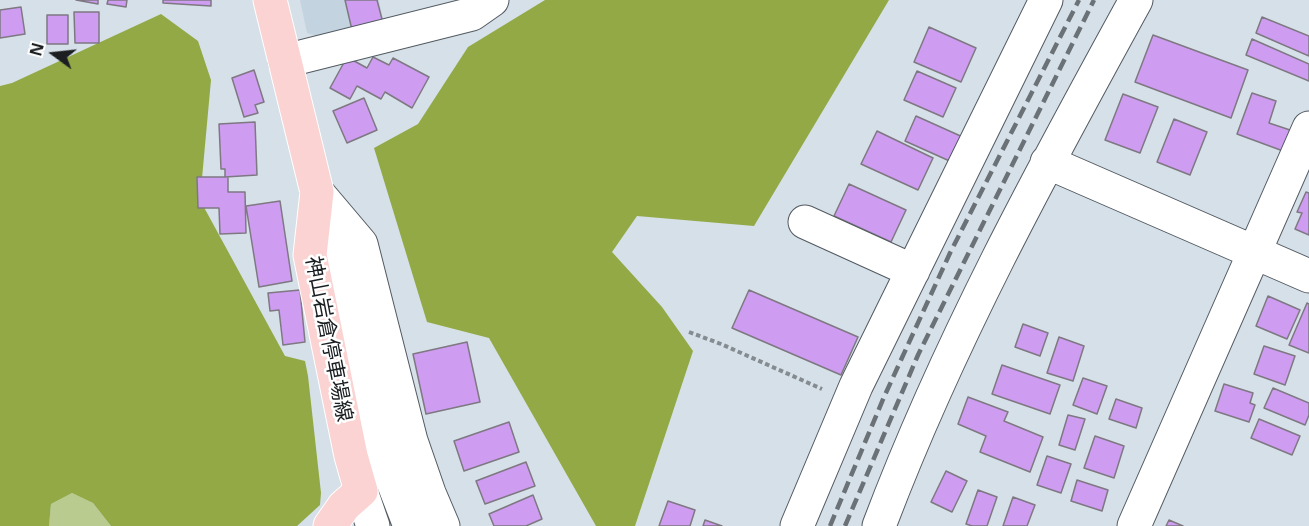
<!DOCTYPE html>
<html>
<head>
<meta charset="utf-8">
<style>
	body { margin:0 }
	#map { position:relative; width:1309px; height:526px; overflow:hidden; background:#d6e0e8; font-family:"Open Sans",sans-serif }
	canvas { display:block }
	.north { position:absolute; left:24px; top:24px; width:60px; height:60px; -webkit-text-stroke:4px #fff; paint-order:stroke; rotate:285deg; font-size:16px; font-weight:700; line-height:24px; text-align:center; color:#1b1f22 }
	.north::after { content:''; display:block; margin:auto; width:21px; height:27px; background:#1b1f22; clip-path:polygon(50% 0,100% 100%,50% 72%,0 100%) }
</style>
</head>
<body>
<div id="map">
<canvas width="1309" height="526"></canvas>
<div class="north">N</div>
</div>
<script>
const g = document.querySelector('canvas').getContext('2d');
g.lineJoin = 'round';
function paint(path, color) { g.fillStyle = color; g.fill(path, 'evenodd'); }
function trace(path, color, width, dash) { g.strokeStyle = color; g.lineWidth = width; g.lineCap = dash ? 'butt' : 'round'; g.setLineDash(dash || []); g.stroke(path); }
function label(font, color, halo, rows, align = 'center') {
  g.font = font + ' "Open Sans","Noto Sans JP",sans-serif'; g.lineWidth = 5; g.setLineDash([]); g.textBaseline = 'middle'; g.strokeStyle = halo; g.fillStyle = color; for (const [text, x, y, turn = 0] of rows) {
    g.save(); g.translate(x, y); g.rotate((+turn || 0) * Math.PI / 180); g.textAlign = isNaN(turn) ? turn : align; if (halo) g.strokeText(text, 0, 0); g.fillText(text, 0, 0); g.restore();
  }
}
const built = new Path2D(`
	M300,0H379L384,25L325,39L307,33Z`);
const green = new Path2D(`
	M72,493L93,503L111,526H49L51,504Z`);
const forest = new Path2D(`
	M545,0H889L754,226L637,216L612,252L662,307L693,351L635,526H596L489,338L427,322L374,148L418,124L468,47Z
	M161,14L198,41L211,80L200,200L285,356L305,361L308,376L321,493L320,505L297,526H111L93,503L72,493L51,504L49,526H0V86L12,83Z`);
const building = new Path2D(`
	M76,0H98V4Z
	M108,0H127L126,7L107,4Z
	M163,0H211V6L163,3Z
	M345,0H377L383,23L352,30Z
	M21,7L25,34L0,38V10Z
	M74,12H99V43H75Z
	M47,15H68V44H47Z
	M1262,17L1309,36V56L1256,33Z
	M929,27L976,48L961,82L914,62Z
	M1153,35L1248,70L1231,118L1135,82Z
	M1252,39L1309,64V81L1246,55Z
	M347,57L367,68L373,57L389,65L393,58L429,77L412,108L385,92L381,99L357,86L350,99L330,88Z
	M254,70L264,102L255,105L258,113L244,117L232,78Z
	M917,71L956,88L943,117L904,100Z
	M1252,93L1276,101L1269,123L1290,130L1283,151L1237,134Z
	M1123,94L1158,107L1140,153L1105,140Z
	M364,98L377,130L347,143L333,111Z
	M916,116L965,138L954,163L905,141Z
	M1174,119L1207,132L1190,175L1157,162Z
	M255,122L257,175L225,177V169H221L219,124Z
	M877,131L933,158L918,190L861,164Z
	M197,177H228V192H245L246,233L220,234L219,208H198Z
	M849,184L906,210L891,242L834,216Z
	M1306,192L1309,193V235L1295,229L1302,213L1297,212Z
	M280,201L292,281L259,287L246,206Z
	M300,290L305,342L283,345L279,310L270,311L268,293Z
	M749,290L858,337L841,375L732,328Z
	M1268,296L1300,310L1287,339L1256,326Z
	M1307,303L1309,304V353L1289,345Z
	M1023,324L1048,333L1040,356L1015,347Z
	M1059,337L1084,346L1073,381L1047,373Z
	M467,342L480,402L426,414L413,354Z
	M1264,346L1295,356L1285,385L1254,374Z
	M1002,365L1060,385L1050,414L992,394Z
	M1083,378L1107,386L1097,414L1073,405Z
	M1224,384L1253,393L1250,403L1255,405L1249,422L1215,411Z
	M1273,388L1309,403V415L1305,425L1264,408Z
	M968,397L1008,412L1004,421L1043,437L1030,472L980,452L986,436L958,424Z
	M1116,399L1142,408L1136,428L1109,419Z
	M1068,415L1085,419L1075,450L1059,445Z
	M1259,419L1300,436L1292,455L1251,438Z
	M509,422L519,452L464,471L454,441Z
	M1095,436L1124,446L1114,478L1084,468Z
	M1047,456L1071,464L1061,493L1037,485Z
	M526,462L535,486L485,504L476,481Z
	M946,471L967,481L952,512L931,502Z
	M1077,480L1108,490L1102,511L1071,501Z
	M978,490L997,497L987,526H972L966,524Z
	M533,495L542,519L526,526H494L489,514Z
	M1013,497L1035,505L1027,526H1003Z
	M668,501L695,510L690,526H659Z
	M705,520L722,526H703Z
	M1169,520L1183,526H1166Z`);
const path = new Path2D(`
	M689,332L721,344L822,389`);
const minor = new Path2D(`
	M285,61L472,14L492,0
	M1047,162L1309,276
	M317,192L361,244L411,441L429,493L443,526
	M319,202L382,453L410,526
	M805,222L913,271
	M361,491L373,526
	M797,526L856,386L1046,0
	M879,526C948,343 1042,171 1136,0
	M1134,526L1309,128`);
const major = new Path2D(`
	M270,0L317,192L310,255L351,456L361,491L344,506L330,526`);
const rail = new Path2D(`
	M830,526L884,397L950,253L1079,0
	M845,526L918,355L1094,0`);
const streetNames = [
	["神山岩倉停車場線",328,339,79]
];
paint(built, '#c4d3e0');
paint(green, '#bacb8f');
paint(forest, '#92a945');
paint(building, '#ce9cf1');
trace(building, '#7e7882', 1.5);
trace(minor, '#525a61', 35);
trace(major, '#fff', 35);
trace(path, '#848b91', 4, [4.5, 3]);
trace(minor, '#fff', 33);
trace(major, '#fad3d2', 33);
trace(rail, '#6b7277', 4.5, [12, 6]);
label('21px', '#1b1f22', '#fff', streetNames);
</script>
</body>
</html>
